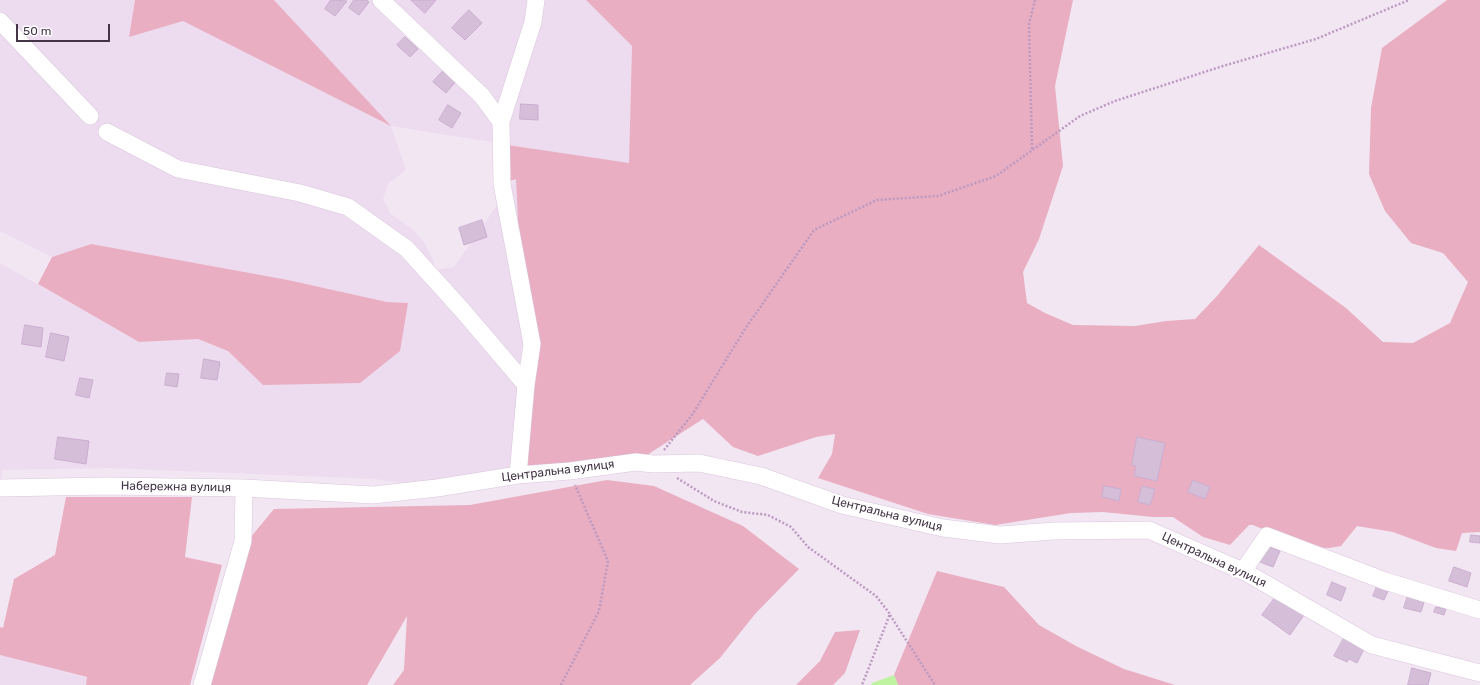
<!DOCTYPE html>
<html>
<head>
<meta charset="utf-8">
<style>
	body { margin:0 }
	#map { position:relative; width:1480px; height:685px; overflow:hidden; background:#f2e6f3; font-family:Rubik,sans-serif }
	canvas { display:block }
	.scale { position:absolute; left:16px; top:24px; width:94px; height:18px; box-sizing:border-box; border:2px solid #433546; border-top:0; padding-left:5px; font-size:12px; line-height:14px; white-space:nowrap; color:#433546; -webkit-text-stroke:3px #fff; paint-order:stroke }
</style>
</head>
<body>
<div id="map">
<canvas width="1480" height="685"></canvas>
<div class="scale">50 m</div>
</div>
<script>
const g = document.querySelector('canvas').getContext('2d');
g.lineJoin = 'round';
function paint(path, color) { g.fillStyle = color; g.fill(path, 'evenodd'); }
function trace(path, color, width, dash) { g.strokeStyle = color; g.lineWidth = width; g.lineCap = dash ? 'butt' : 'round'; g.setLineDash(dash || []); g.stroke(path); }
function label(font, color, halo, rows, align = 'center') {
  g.font = font + ' Rubik,sans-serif'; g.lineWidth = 4; g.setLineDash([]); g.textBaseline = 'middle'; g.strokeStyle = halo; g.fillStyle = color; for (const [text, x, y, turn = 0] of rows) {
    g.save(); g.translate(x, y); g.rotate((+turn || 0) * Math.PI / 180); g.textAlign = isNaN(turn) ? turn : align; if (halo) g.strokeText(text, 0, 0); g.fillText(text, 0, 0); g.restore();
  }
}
const residential = new Path2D(`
	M0,0H135L129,37L183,21L389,125L274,0H586L632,46L629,164L391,126L406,170L389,183L383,198L390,213L412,229L423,241L433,259L435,270L454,267L516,178L532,344L518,475L437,488L375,479L109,468L2,470L0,494V263L139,342L198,339L228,351L263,385L408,303L387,302L288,280L91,244L52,257L0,231Z
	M0,655L88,678L86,685H0Z`);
const green = new Path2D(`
	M135,0H274L391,126L183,21L129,37Z
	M586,0H1073L1055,86L1063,166L1039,239L1023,272L1027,303L1045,313L1073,325L1135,326L1166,321L1195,319L1217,296L1259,245L1346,308L1383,342L1413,343L1450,323L1468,282L1443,253L1411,243L1385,211L1369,174L1371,108L1382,48L1447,0H1480V532L1462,533L1456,551L1436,548L1393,532L1357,526L1341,546L1329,548L1306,547L1253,525H1249L1230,545L1203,537L1173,517H1153L1103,512L1071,513L995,525L928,514L818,478L832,454L835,434L816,437L758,456L733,447L703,419L636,462L518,475L526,385L516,179L502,184L501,144L629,163L632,46Z
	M91,244L288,280L387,302L408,303L400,351L360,383L263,385L228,351L198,339L139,342L38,284L52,257Z
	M607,480L654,486L743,526L799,569L755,614L720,658L690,685H393L404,670L407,616L367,685H208L250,538L274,509L470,505Z
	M66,497H192L185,557L222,565L190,685H86L87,677L0,655V627L3,628L14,579L55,555Z
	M937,571L1004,587L1039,625L1076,646L1124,669L1175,685H898L894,675Z
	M860,630L845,673L833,685H796L820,661L835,632Z`);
const water = new Path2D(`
	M894,675L898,685H871L872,683Z`);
const building = new Path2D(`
	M331,0L347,1L335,16L325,9Z
	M354,0H367L369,2L359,15L349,8Z
	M411,0H436L425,13Z
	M469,10L482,23L465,40L452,28Z
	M405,37L418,49L410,57L397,45Z
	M445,69L457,80L446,93L433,82Z
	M521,104L538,105V120L520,119Z
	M448,105L461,113L452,128L439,120Z
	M482,220L487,237L464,245L459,228Z
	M25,325L43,328L41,347L22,344Z
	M51,333L69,337L64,361L46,357Z
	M204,359L220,362L217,380L201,378Z
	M167,373L179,374L177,387L165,385Z
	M80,378L93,380L89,398L76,395Z
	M58,437L89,441L86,464L55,459Z
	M1137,437L1165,443L1157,481L1134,476L1136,466L1132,465Z
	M1193,480L1210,487L1205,499L1188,492Z
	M1104,486L1121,489L1119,501L1102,497Z
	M1142,486L1155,489L1150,505L1138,502Z
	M1471,535L1480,536V543L1470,542Z
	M1267,546L1280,551L1273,567L1260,562Z
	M1454,567L1471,573L1467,587L1449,581Z
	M1332,582L1346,588L1341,601L1327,595Z
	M1378,584L1389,589L1384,600L1373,596Z
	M1277,595L1304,615L1290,635L1262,615Z
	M1408,595L1425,599L1421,612L1404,608Z
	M1436,607L1446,609L1444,615L1434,612Z
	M1344,638L1364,649L1357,663L1349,659L1347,662L1334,656Z
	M1412,668L1431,673L1428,685H1408Z`);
const path = new Path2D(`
	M1032,149L1029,24L1035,0
	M664,450L692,415L745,329L814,230L877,200L938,196L996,176L1080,116L1115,101L1223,66L1316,39L1409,0
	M677,478L714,501L742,512L768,515L791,527L808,547L876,596L890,614L862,685
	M890,615L935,685
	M561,685L599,611L608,561L575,485`);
const minor = new Path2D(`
	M381,0L482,96L501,122L502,184L532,344L526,385L518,475
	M0,21L90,116
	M501,122L533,22L536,0
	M107,132L178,169L300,193L348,207L407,249L463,311L526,385
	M0,488L107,486L244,488L373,495L437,488L518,475L570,471L636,462L653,464L699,463L761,476L842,505L943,528L1000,535L1054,531L1149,530L1247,573L1372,645L1480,673
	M1243,571L1267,536L1385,581L1480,610
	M202,685L243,541L244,488`);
const streetNames = [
	["Центральна вулиця",558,471,-7],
	["Набережна вулиця",176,487,1],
	["Центральна вулиця",887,514,14],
	["Центральна вулиця",1214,560,25]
];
paint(residential, '#eddbef');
paint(green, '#e9aec1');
paint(water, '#bff2a1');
paint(building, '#d4bed8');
trace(building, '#cbaed0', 1);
trace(minor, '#dac5dd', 18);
trace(path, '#bc99c1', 2.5, [2, 2]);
trace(minor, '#fff', 17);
label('12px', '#433546', '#fff', streetNames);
</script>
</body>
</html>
